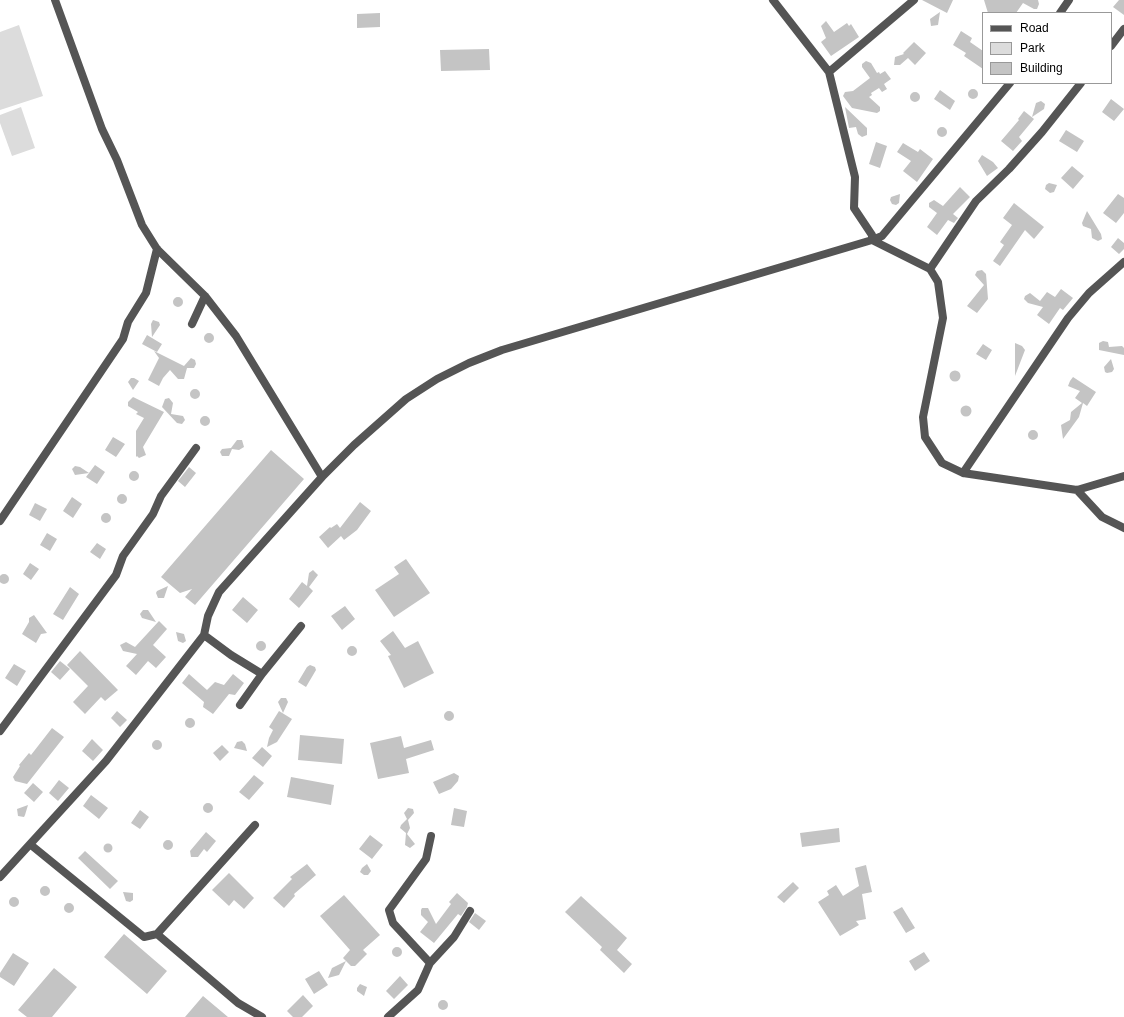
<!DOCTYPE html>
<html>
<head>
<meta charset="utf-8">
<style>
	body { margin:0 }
	#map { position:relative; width:1124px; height:1017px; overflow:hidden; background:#fff; font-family:Arial,sans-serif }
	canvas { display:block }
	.legend { position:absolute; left:982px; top:12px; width:130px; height:72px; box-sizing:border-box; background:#fff; border:1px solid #999; margin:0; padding:5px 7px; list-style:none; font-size:12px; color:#000 }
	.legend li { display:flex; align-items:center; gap:8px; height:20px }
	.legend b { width:20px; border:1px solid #999 }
</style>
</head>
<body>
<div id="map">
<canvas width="1124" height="1017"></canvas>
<ul class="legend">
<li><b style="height:5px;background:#555"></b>Road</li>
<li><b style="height:11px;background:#dcdcdc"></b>Park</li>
<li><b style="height:11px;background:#c4c4c4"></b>Building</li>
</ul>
</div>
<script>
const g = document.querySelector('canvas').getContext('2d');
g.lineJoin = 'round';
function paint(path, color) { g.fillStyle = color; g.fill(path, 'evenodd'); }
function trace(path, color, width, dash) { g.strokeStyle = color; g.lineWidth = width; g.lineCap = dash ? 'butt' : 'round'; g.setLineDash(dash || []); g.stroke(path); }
const green = new Path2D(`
	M19,25L43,96L0,110V32Z
	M21,107L35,148L12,156L0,123V115Z`);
const building = new Path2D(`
	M922,0H953L947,13Z
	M984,0H1038L1039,4L1037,9H1034L1023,3L1016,13H988Z
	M1119,0H1124V15L1113,7Z
	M940,12L938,25L931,26L930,19Z
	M380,13V27L357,28V14Z
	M826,21L834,32L847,23L849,26L851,24L859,37L831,56L821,42L826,38L821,26Z
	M961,31L972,38L970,42L983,51V69L964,56L966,53L953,45Z
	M914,42L926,53L915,65L908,58L900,65H894L895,57L904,54L903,53Z
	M489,49L490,70L441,71L440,50Z
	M866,61L871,63L877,73L879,72L880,74L885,71L891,79L884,84L887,89L882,92L879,88L871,93L872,95L869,97L880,107V111L877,113L852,108L843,96L845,92L853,91L870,78L862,67V64Z
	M968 94a5 5 0 1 1 10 0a5 5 0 1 1-10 0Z
	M940,90L955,101L950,110L934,99Z
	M910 97a5 5 0 1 1 10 0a5 5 0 1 1-10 0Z
	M1111,99L1124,109L1114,121L1102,112Z
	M1041,101L1045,104L1044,109L1032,117L1036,103Z
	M845,107L867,128V135L862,137L858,134L856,127L849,128Z
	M1024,111L1034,119L1019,137L1022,141L1013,151L1001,141L1019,120L1018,119Z
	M937 132a5 5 0 1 1 10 0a5 5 0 1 1-10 0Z
	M1066,130L1084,141L1077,152L1059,141Z
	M876,142L887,146L880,168L869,164Z
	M903,143L918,152L920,149L933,159L917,182L903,171L911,161L897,152Z
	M982,155L993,162L998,168L987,176L978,161Z
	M1072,166L1084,176L1073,189L1061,178Z
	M1049,183L1057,185L1054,192L1050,193L1045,189L1046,185Z
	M960,187L970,197L953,214L958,218L954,223L948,220L937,235L927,227L937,213L929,207V203L934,200L943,206Z
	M900,194L899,203L896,205L892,204L890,200L891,197Z
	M1118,194L1124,198V213L1116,223L1103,213Z
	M1014,203L1044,227L1034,239L1025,230L1000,266L993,261L1004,245L1000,242L1012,225L1003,218Z
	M1087,211L1101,234L1102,239L1098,241L1092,238L1091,229L1083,226L1082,223Z
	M1118,238L1124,243V249L1119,254L1111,247Z
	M982,270L986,274L988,299L977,313L967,306L984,285L975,275L977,271Z
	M1061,289L1073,298L1063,310L1060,308L1049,324L1037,315L1043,307L1028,303L1024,299L1025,296L1030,293L1040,301L1047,292L1055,297Z
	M173 302a5 5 0 1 1 10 0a5 5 0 1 1-10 0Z
	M153,320L159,322L160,325L152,337L151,324Z
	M204 338a5 5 0 1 1 10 0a5 5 0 1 1-10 0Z
	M147,335L162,344L157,352L142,344Z
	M1103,341L1108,342L1109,347L1122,346L1124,348V355L1099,350V343Z
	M1015,343L1022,346L1025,350L1015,376Z
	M983,344L992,350L986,360L976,354Z
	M154,351L184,366L191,358L195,360L196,364L194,368H187L184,379H178L170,370L163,378L159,386L148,380L159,358Z
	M1111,359L1114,369L1112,372L1107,373L1105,372L1104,367Z
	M949.5 376a5.5 5.5 0 1 1 11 0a5.5 5.5 0 1 1-11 0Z
	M1073,377L1096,392L1087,406L1083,403L1079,417L1063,439L1061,425L1070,420L1071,412L1082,403L1075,398L1080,391L1068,386L1070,381Z
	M131,378H134L139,381L133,390L128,382Z
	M190 394a5 5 0 1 1 10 0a5 5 0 1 1-10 0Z
	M133,397L164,412L143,447L146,455L139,458L137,456L136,457V431L144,418L136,414L138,412L128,406V402Z
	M169,398L173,403L171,414L183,416L185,420L182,424L177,423L162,407L165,399Z
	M960.5 411a5.5 5.5 0 1 1 11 0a5.5 5.5 0 1 1-11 0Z
	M200 421a5 5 0 1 1 10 0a5 5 0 1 1-10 0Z
	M1028 435a5 5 0 1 1 10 0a5 5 0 1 1-10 0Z
	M113,437L125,444L116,457L105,450Z
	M237,440H242L244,447L239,450L232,449L229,456H222L220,452L222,449L231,448Z
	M271,450L304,479L195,605L185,597L192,589L180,593L161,577Z
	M95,465L105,472L97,484L86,477Z
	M75,466L80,467L89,473L75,475L72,469Z
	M189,467L196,473L185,487L178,481Z
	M129 476a5 5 0 1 1 10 0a5 5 0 1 1-10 0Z
	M117 499a5 5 0 1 1 10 0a5 5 0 1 1-10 0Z
	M72,497L82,504L73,518L63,511Z
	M360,502L371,511L357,530L344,540L341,536L328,548L319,537L330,527L331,528L337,524L340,528Z
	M35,503L47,509L40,521L29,515Z
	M101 518a5 5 0 1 1 10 0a5 5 0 1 1-10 0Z
	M47,533L57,539L50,551L40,545Z
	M97,543L106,549L100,559L90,552Z
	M406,559L430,593L394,617L375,590L399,574L394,567Z
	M30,563L39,569L31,580L23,574Z
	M313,570L318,575L309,587L313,591L299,608L289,599L302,582L307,586L309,573Z
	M-1 579a5 5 0 1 1 10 0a5 5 0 1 1-10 0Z
	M168,586L164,598H158L156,593L157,591Z
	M70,587L79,594L63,620L53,614Z
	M243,597L258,610L247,623L232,610Z
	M345,606L355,619L342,630L331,616Z
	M143,610H148L156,622L142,618L140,614Z
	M34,615L47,633L41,634L36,643L22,634L29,622V618Z
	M159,621L167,629L153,645L166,657L156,668L148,661L136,675L126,666L137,654L123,651L120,645L126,642L135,647Z
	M393,631L405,648L418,641L434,673L404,688L388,656L391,655L380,641Z
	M176,632L184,634L186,641L183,643L178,641Z
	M256 646a5 5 0 1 1 10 0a5 5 0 1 1-10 0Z
	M347 651a5 5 0 1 1 10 0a5 5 0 1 1-10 0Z
	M80,651L118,690L105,701L101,697L85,714L73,702L88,686L67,665Z
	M60,661L70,669L60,680L51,672Z
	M14,664L26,671L17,686L5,678Z
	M310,665L315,667L316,670L306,687L298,682L307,667Z
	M189,674L207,690L215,682L224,685L233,674L244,683L235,695L229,694L213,714L203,707L204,702L182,683Z
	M281,698H286L288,702L283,713L278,702Z
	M117,711L127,720L120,727L111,718Z
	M279,711L292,719L277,742L267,747L269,738L273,730L269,727Z
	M444 716a5 5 0 1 1 10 0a5 5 0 1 1-10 0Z
	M185 723a5 5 0 1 1 10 0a5 5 0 1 1-10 0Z
	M52,728L64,737L27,784L15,781L13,777L20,766L19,765L29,753L31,755Z
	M300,735L344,739L342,764L298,760Z
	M401,736L404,748L431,740L434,750L406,759L409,773L378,779L370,743Z
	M92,739L103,750L93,761L82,751Z
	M152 745a5 5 0 1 1 10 0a5 5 0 1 1-10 0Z
	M242,741L245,744L247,751L234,748L237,742Z
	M222,745L229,752L220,761L213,753Z
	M262,747L272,756L263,767L252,758Z
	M454,773L459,776L458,781L451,789L439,794L433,782Z
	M254,775L264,783L249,800L239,792Z
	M291,777L334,785L331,805L287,797Z
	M59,780L69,788L58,801L49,793Z
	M33,783L43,792L34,802L24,793Z
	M91,795L108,808L99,819L83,806Z
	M203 808a5 5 0 1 1 10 0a5 5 0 1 1-10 0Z
	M28,805L25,815L24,817L18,816L17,809Z
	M408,808L413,809L414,813L408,820L410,828L407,834L415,844L410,848L405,845L406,833L400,828L401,825L407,819L404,813Z
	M454,808L467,811L464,827L451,825Z
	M140,810L149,817L140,829L131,823Z
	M839,828L840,842L802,847L800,833Z
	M206,832L216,841L207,852L204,849L198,857H191L190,851Z
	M370,835L383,845L372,859L359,849Z
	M163 845a5 5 0 1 1 10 0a5 5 0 1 1-10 0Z
	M103.5 848a4.5 4.5 0 1 1 9 0a4.5 4.5 0 1 1-9 0Z
	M85,851L118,881L110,889L78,858Z
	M307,864L316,875L294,894L295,896L284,908L273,898L292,879L290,877Z
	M367,864L371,871L368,875H364L360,872L362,868Z
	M866,865L872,892L862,894L866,919L856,921L859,925L840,936L818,902L829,895L827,891L836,885L843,896L859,886L855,868Z
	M229,873L254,898L244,909L234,900L229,906L212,890Z
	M793,882L799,888L784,903L777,897Z
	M40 891a5 5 0 1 1 10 0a5 5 0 1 1-10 0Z
	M123,892L133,893V900L130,902L126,901Z
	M457,893L468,903L467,907L461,916L458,914L434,943L420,932L428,922L421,915V910L422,908H428L436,924L451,904L449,902Z
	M344,895L380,935L363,950L367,954L355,966H351L346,961L339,975L328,978L332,968L346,961L343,958L350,950L320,916Z
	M581,896L627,938L617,950L632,964L624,973L600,950L602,947L565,912Z
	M9 902a5 5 0 1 1 10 0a5 5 0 1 1-10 0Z
	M64 908a5 5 0 1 1 10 0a5 5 0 1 1-10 0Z
	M902,907L915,928L906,933L893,912Z
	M475,913L486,921L479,930L469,922Z
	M124,934L167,971L147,994L104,957Z
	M392 952a5 5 0 1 1 10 0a5 5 0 1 1-10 0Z
	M924,952L930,961L915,971L909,961Z
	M13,953L29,963L14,986L0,977V973Z
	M54,968L77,987L52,1017H27L18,1010Z
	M319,971L328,985L314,994L305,979Z
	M400,976L408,985L394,999L386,991Z
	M360,984L367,987L364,996L357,991V988Z
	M303,995L313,1006L302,1017H293L287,1011Z
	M203,996L228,1017H185Z
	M438 1005a5 5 0 1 1 10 0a5 5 0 1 1-10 0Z`);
const minor = new Path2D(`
	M55,0L102,129L117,160L142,225L157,249L205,296L236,336L322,477
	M773,0L829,72L855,177L854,208L872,235V240L930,269L938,282L943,318L923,417L925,437L942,463L963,473L1077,490L1124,476
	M1060,13L1069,0
	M1111,46L1124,29
	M829,72L914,0
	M930,269L976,201L1009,169L1042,132L1081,83
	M192,324L205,296
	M963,473L1068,318L1089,293L1124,262
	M1077,490L1102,517L1124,528
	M0,521L123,339L128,322L146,293L157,249
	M204,635L231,655L262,674
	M240,705L262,674L301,626
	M0,731L116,575L123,556L153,514L161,496L196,448
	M31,845L144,937L157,934L238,1003L262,1017
	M0,877L106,761L204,635L208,616L219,592L322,477L354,445L406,399L437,379L469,363L502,350L872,240L882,236L1010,83
	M157,934L255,825
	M430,963L454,937L470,911
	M388,1017L418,990L430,963L393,923L389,910L426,859L431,836`);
paint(green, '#dcdcdc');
paint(building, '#c4c4c4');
trace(minor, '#555', 8);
</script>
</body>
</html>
